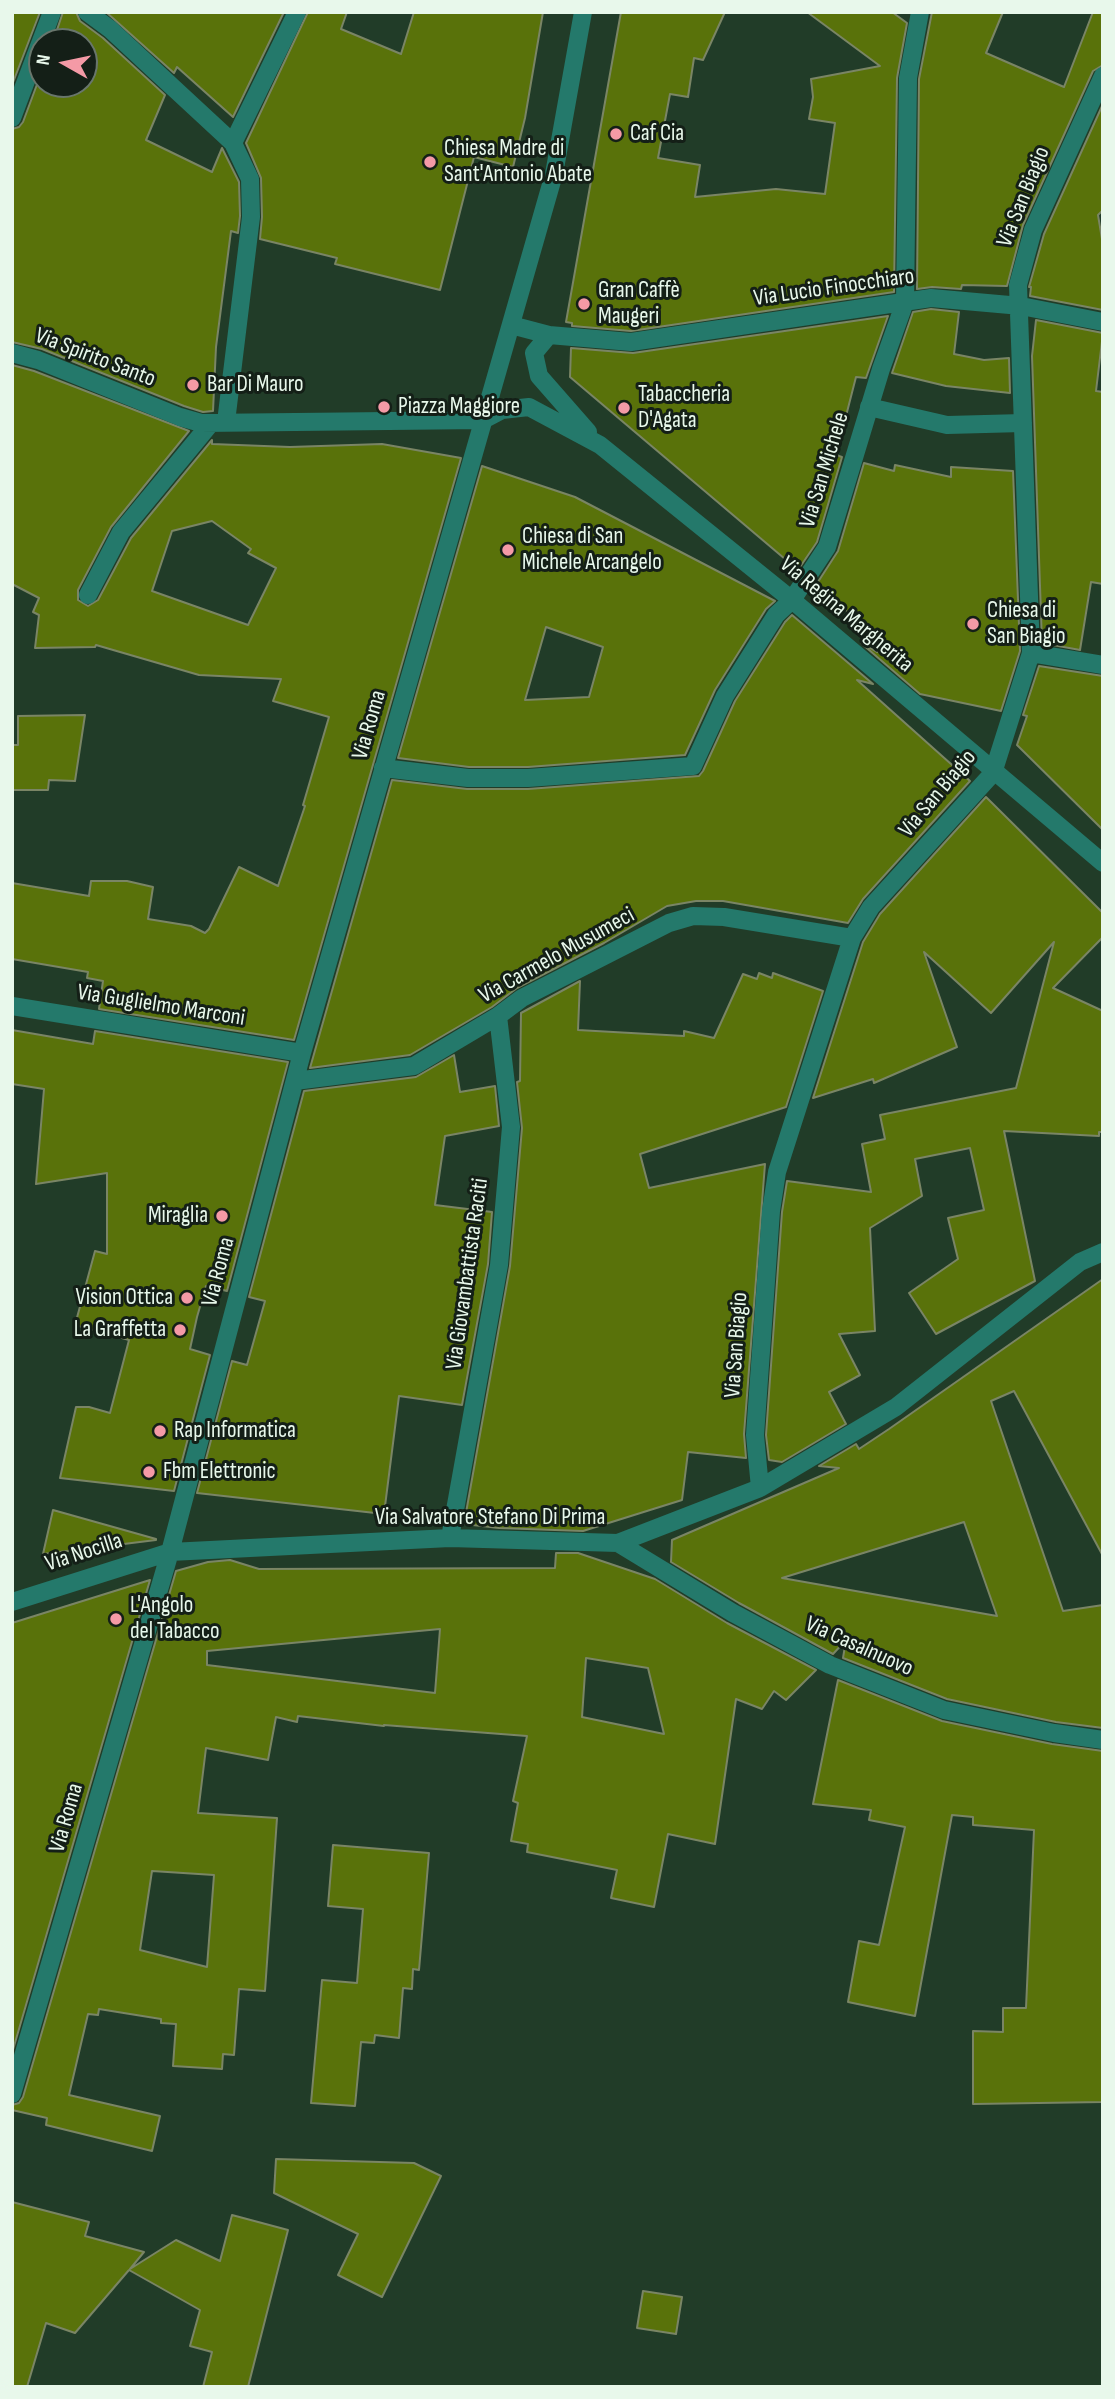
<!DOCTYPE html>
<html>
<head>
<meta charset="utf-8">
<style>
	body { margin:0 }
	#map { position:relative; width:1115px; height:2399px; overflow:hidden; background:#213c28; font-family:"Sofia Sans Condensed",sans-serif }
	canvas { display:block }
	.frame { position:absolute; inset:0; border:14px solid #e8f8eb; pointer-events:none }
	.north { position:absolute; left:28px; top:28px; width:70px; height:70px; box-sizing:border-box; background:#141f17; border:2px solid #69766c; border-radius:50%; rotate:279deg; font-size:19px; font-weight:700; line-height:28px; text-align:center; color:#e8f8eb }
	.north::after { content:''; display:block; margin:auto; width:24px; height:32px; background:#f49aa6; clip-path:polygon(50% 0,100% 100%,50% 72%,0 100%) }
</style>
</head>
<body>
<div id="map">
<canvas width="1115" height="2399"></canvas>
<div class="frame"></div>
<div class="north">N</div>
</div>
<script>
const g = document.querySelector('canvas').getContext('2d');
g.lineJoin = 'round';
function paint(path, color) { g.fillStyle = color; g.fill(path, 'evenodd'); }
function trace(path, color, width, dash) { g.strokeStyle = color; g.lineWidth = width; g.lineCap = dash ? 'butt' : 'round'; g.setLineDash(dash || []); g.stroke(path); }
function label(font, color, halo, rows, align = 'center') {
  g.font = font + ' "Sofia Sans Condensed",sans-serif'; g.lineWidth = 6; g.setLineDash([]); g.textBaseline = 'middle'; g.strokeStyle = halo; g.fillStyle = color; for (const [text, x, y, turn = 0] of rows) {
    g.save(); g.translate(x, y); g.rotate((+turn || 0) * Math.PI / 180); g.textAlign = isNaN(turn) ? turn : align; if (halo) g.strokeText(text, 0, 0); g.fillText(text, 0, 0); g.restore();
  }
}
const building = new Path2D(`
	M12,12H40L12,85Z
	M63,12H76L80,21L103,38L165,95L146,140L212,172L222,148L239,182L240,216L238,233L231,231L216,347L213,411L203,412L184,406L42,349L12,342V129L19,127L23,122L42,71V84H84V42H53Z
	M106,12H284L233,117L177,67L174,73Z
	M308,12H347L341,29L401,54L414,12H543L525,118L513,167L474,157L440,290L335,264L337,258L260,239L262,217L261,178L246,143Z
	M621,12H725L703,60L694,58L688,97L670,94L658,158L700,165L695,197L776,189L825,194L835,123L809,119L813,97L811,79L880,66L807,12H892L907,23L897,78L894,292L631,331L572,326V323L566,322Z
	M932,12H1003L986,53L1064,87L1093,12H1103V65L1093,71L1023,225L1007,286L962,285L961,289L932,287L917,289L919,79Z
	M1103,104V210L1098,215L1103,245V310L1030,296L1031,287H1029L1044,234Z
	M931,309L959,312L954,354L984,360L1009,358L1010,393L946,386L892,373L913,312Z
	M888,316L866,378L856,377L836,455L842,457L817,542L798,570L570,377L571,348L633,353Z
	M1036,320L1103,333L1096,391L1103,392V584L1091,582L1080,650L1042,643L1032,356Z
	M12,365L34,371L189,431L111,527L78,590V600L88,606L98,600L131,538L212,440V444L290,447L382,444L461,458L294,1040L99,1009L103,981L87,978L88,972L12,959V883L89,896L91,881H127L153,887L148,919L191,926L205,933L209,929L239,867L278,886L305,806L303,805L329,717L273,701L281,679L199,675L96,645L95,647L35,648L39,615L33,612L39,598L12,584ZM212,521L251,549L248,553L276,568L248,625L152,591L172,531Z
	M864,463L894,471L895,465L951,477V467L1013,471L1020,651L1001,711L920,694L861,643L877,652L883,642L816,585L838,551Z
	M482,466L575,497L775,601L766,609L715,690L685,755L528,767H469L398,758ZM546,627L603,647L589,697L525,700Z
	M792,615L873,684L857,680L970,781L863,899L848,923L723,901H696L667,906L604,943L517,988L492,1007L410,1055L310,1068L392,780L467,789H528L699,776L703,771L735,701L785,622Z
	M1039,666L1103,676V830L1017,745L1027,716L1023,715Z
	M85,715L75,781L49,780L48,790H12V745H18V716Z
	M986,797L1103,913V937L1053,988L1103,1011V1132H1099V1136L1004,1131L1035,1281L936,1334L909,1293L958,1259L948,1218L984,1210L970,1148L915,1159L922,1196L870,1228L875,1331L839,1334L860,1375L829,1392L846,1424L782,1462L769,1460L766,1435L782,1212L787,1181L871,1192L862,1144L885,1139L880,1115L1016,1088L1054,942L991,1013L924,952L957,1047L874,1083L873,1079L813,1098L863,942L880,914Z
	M759,973L772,978L773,973L823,991L786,1107L640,1154L649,1188L765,1164L744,1434L746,1458L688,1452L682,1500L583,1531L499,1528L464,1524L510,1266L522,1128L517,1082L520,1081L521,1013L580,981L578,1030L684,1036V1031L714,1038L743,974L757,979Z
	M12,1030L93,1044L95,1031L288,1062L227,1291L206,1286L197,1317L190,1349L210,1355L174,1491L60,1478L76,1407H89L110,1413L129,1340L75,1325L95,1251L107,1254V1173L36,1184L44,1089L12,1084Z
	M454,1055L460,1092L495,1086L499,1126L445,1136L435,1205L492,1212L488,1264L462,1405L399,1396L384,1514L197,1493L232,1361L247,1365L265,1301L249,1297L304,1091L416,1077Z
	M1103,1279V1556L1014,1391L991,1401L1063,1611L1103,1605V1728L1056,1722L947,1699L843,1658L846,1640L833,1654L739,1603L671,1562L672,1540L839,1468L819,1466L856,1444L859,1449L889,1429ZM964,1522L997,1616L782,1578Z
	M53,1510L156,1539V1540L43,1554Z
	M556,1553H578L655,1579L727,1623L816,1670L786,1700L774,1691L762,1709L736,1699L715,1844L668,1834L654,1907L611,1898L617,1870L527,1852L528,1844L511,1841L518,1803L513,1801L527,1736L384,1725V1726L298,1716L297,1722L276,1717L268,1760L206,1748L198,1813L277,1818L265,1991L239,1989L234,2055L223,2054L222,2069L173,2066L176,2024L161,2023V2019L99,2009L98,2015L88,2014L69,2095L160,2116L152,2151L46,2125L47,2118L12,2110V2105L19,2103L23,2097L176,1571L208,1562L230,1560L259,1569L555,1568ZM440,1629L435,1693L207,1665V1651ZM586,1658L648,1668L664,1734L582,1717ZM152,1871L214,1875L207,1967L140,1950Z
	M150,1580L12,2053V1623Z
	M838,1680L942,1721L1052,1744L1103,1751V2102L973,2104V2031L1003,2032V2008H1026L1034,1830L973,1825V1817L952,1815L915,2016L848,2002L859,1941L879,1945L905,1827L869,1820L871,1810L813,1804Z
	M333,1845L429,1853L419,1970L413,1969L412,1989L403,1988L399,2038L375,2035L374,2043L361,2042L355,2106L311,2103L322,1980L357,1983L363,1909L328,1906Z
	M276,2159L414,2163L441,2176L382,2297L338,2275L358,2234L274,2193Z
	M12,2202L89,2222L85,2236L144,2252L130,2269L176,2240L220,2261L232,2215L288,2230L248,2387H203L212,2352L190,2346L200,2310L129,2270L75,2333L46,2323L27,2387H12Z
	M643,2291L682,2297L676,2334L637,2328Z`);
const minor = new Path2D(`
	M87,12L110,29L233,143L250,179L251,217L226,422
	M12,118L52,12
	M233,143L297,12
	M511,325L549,335L631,342L931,298L1021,306L1103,322
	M549,335L534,353L539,376L588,432
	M12,353L38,360L180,417L201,423L483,420L502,410L529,407L600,445L792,600L1103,863
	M869,407L947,425L1023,423
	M88,595L121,532L211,423
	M1031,653L1103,665
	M383,768L468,778H528L693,766L725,696L776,615L792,600L827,547L881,369L905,302L908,78L920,12
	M12,1006L302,1053
	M295,1081L414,1066L498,1016L522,998L669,923L693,916L724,917L852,938
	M760,1488L755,1435L771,1211L777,1172L852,938L871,907L993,773L1031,653L1018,285L1033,230L1103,76
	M450,1538L499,1265L511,1127L498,1016
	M618,1543L733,1613L830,1665L944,1710L1054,1733L1103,1740
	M12,1602L170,1552L450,1538L618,1543L760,1488L896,1407L1080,1262L1103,1252
	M12,2094L170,1552L302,1053L554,174L583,12`);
const markers = [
	[616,134,7,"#f49aa6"],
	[430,162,7,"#f49aa6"],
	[584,304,7,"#f49aa6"],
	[193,385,7,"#f49aa6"],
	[384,407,7,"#f49aa6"],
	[624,408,7,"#f49aa6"],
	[508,550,7,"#f49aa6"],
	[973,624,7,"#f49aa6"],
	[222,1216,7,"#f49aa6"],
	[187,1298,7,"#f49aa6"],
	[180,1330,7,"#f49aa6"],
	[160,1431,7,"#f49aa6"],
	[149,1472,7,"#f49aa6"],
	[116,1619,7,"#f49aa6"]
];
const poiNames = [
	["Caf Cia",630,134],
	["Chiesa Madre di",444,149],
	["Sant'Antonio Abate",444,175],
	["Gran Caffè",598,291],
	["Maugeri",598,317],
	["Bar Di Mauro",207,385],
	["Tabaccheria",638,395],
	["D'Agata",638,421],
	["Piazza Maggiore",398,407],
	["Chiesa di San",522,537],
	["Michele Arcangelo",522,563],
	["Chiesa di",987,611],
	["San Biagio",987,637],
	["Miraglia",208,1216,"right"],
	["Vision Ottica",173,1298,"right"],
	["La Graffetta",166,1330,"right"],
	["Rap Informatica",174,1431],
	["Fbm Elettronic",163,1472],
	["L'Angolo",130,1606],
	["del Tabacco",130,1632]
];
const streetNames = [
	["Via San Biagio",1024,197,-68],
	["Via Lucio Finocchiaro",834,288,-8],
	["Via Spirito Santo",95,358,21],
	["Via San Michele",825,470,-73],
	["Via Regina Margherita",846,615,40],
	["Via Roma",370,725,-74],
	["Via San Biagio",938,794,-50],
	["Via Carmelo Musumeci",557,956,-29],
	["Via Guglielmo Marconi",161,1006,9],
	["Via Roma",219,1272,-75],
	["Via Giovambattista Raciti",468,1274,-82],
	["Via San Biagio",737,1345,-86],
	["Via Salvatore Stefano Di Prima",490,1518],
	["Via Nocilla",84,1553,-18],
	["Via Casalnuovo",859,1647,24],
	["Via Roma",67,1818,-74]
];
paint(building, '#59720a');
trace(building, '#7a8565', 2);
trace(minor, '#24796b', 18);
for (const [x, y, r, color] of markers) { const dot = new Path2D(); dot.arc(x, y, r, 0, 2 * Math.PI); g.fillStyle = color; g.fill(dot); trace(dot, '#141f17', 2.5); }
label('23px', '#e8f8eb', '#141f17', poiNames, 'left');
label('23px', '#e8f8eb', '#141f17', streetNames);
</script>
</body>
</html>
